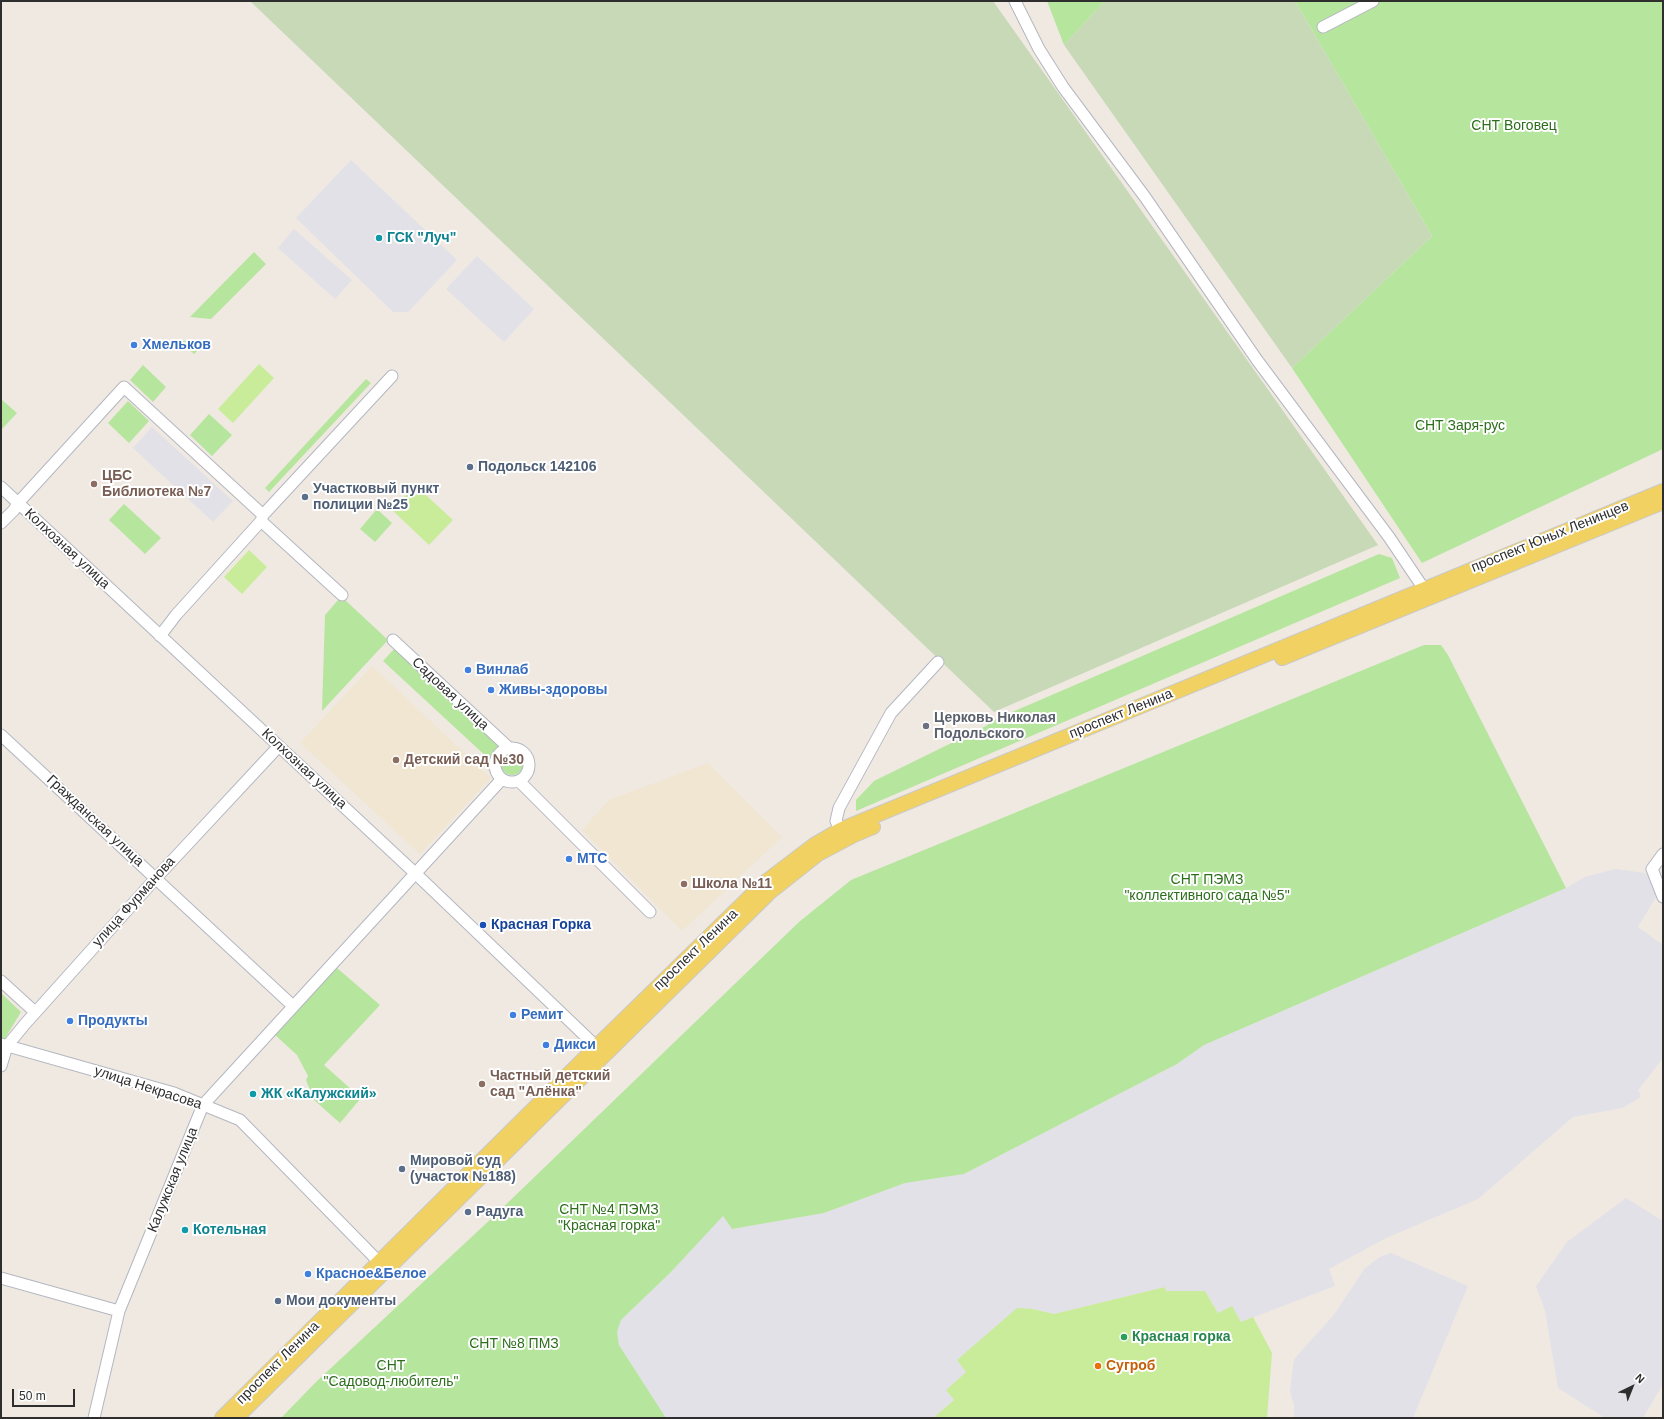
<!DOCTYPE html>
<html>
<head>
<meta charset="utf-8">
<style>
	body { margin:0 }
	#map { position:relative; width:1664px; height:1419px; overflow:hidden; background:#efe9e1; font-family:Arial,sans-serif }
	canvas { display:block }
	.frame { position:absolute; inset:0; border:2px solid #2e2e2e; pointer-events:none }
	.north { position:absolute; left:1612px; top:1367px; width:40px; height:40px; -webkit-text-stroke:3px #fff; paint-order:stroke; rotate:43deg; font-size:11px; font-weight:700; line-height:16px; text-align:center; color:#2e2e2e }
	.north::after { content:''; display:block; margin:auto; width:14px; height:18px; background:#2e2e2e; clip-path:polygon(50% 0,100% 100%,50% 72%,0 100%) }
	.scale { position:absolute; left:12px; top:1389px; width:63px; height:18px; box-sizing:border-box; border:2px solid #2e2e2e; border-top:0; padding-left:5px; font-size:12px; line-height:14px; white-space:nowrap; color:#2e2e2e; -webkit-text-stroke:3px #fff; paint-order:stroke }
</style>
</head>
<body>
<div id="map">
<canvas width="1664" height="1419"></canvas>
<div class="frame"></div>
<div class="north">N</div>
<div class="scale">50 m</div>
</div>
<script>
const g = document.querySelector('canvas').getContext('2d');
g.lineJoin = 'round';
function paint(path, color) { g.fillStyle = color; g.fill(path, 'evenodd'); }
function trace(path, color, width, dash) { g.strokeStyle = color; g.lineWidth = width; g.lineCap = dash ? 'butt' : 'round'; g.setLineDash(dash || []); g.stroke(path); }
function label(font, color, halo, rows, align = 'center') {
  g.font = font + ' Arial,sans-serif'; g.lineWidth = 4; g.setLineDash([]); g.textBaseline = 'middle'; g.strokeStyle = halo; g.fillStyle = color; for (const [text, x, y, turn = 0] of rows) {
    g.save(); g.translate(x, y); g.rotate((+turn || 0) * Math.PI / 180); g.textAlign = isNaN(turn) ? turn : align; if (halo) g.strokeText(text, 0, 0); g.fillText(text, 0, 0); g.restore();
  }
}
const industrial = new Path2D(`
	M351,160L457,260L408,312H393L296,218Z
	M294,229L352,280L335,299L278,248Z
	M477,256L534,309L504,342L446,289Z
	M152,427L233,501L213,522L133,448Z
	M1616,869L1645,873L1657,886V895L1638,927L1663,945V1058L1638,1090L1641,1096L1638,1099L1622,1108L1573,1117L1478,1199L1386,1238L1329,1269L1335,1286L1241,1322L1218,1313L1205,1291H1166L1165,1287L1054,1314L1033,1309L957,1360L967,1372L946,1390L954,1400L933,1418H666L619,1345L617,1332L621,1320L670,1273L723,1215L732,1229L824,1213L905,1183L964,1174L1177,1064L1204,1045L1566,888L1585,877Z
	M1626,1198L1663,1221V1384L1643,1418H1605L1558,1388L1545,1311L1536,1286L1567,1242Z
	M1391,1253L1468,1286L1413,1418H1295L1294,1416V1405L1290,1391L1294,1359L1333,1316L1365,1268L1380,1257Z`);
const education = new Path2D(`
	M372,666L491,778L420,854L300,743Z
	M708,763L782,837L682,931L582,830L609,800Z`);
const green = new Path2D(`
	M1047,1H1105L1064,45Z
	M1295,1H1663V449L1422,563L1292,368L1432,236Z
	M254,252L266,264L211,319L190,317Z
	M179,340L204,344L194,354Z
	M143,365L166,387L153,402L130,380Z
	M366,379L371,383L269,492L265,488Z
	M1,399L17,413L1,430Z
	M128,401L149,421L129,443L108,423Z
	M209,414L232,435L212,456L190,435Z
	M124,504L161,538L145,554L109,520Z
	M377,509L392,523L375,542L360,529Z
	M1379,554L1392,558L1400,578L856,811V800L874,781L986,726L996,719Z
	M339,599L342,602L344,599L388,640L322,711L325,615Z
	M1424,645H1441L1448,655L1566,888L1204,1045L1177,1064L964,1174L905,1183L824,1213L732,1229L723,1216L670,1273L621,1320L617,1332L619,1345L666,1418H281L316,1382L493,1217L799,922L851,880Z
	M395,648L501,746L489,759L383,661Z
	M501 764a11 11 0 1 1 22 0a11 11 0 1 1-22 0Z
	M337,968L380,1005L324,1065L361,1098L340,1123L314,1100L306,1080L308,1076L297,1055L274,1034Z
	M1,993L21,1012L4,1040L1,1039Z`);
const cemetery = new Path2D(`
	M250,1H993L1378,545L994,712Z
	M1105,1H1295L1432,236L1292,368L1064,45Z`);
const pitch = new Path2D(`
	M259,364L274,378L233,423L218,409Z
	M415,485L453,520L429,545L392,510Z
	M249,550L267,567L242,594L224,577Z
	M1165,1287L1166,1291H1205L1218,1313L1232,1306L1241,1322L1253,1317L1272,1353L1267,1418H933L954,1400L946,1390L966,1372L957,1360L1017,1308L1033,1309L1054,1314Z`);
const minor = new Path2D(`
	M1015,1L1039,49L1063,87L1145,197L1257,360L1389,537L1424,589
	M1323,27L1373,1
	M1,487L416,874L601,1051
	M261,521L342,595
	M1,523L14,510L18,503L124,387L263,515
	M160,636L176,615L261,521L263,515L392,376
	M393,640L508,747
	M1,735L293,1006
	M495 765a17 17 0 1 1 34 0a17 17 0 1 1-34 0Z
	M519,781L650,912
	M840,830L836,821L839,808L891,713L938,662
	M1663,854L1652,869L1663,897
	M1,981L35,1012
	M1,1044L174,1093L240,1120L379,1262
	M1,1066L7,1046L25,1024L156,878L279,746
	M1,1278L119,1311
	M94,1418L119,1311L203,1105L502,779`);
const major = new Path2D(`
	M1282,658L1663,502
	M222,1418L596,1047L764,883L814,845L840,830L1663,491
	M236,1418L770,892L818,854L854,835L873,827`);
const markers = [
	[379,238,4,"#0f9aa8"],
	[134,345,4,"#3f7fe0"],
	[470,467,4,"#5c6f8a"],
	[94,484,4,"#8d6e63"],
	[305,497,4,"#5c6f8a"],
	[468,670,4,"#3f7fe0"],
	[491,690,4,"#3f7fe0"],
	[926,726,4,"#6b7280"],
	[396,760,4,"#8d6e63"],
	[569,859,4,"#3f7fe0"],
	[684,884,4,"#8d6e63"],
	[483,925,4,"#1a4fb4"],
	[513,1015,4,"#3f7fe0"],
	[70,1021,4,"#3f7fe0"],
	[546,1045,4,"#3f7fe0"],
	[482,1084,4,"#8d6e63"],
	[253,1094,4,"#0f9aa8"],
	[402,1169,4,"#5c6f8a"],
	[468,1212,4,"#5c6f8a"],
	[185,1230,4,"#0f9aa8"],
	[308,1274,4,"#3f7fe0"],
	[278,1301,4,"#5c6f8a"],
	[1124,1337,4,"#2e9e5b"],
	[1098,1366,4,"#e8710a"]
];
const parkNames = [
	["СНТ Воговец",1514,126],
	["СНТ Заря-рус",1460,426],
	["СНТ ПЭМЗ",1207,880],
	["\"коллективного сада №5\"",1207,896],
	["СНТ №4 ПЭМЗ",609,1210],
	["\"Красная горка\"",609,1226],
	["СНТ №8 ПМЗ",514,1344],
	["СНТ",391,1366],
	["\"Садовод-любитель\"",391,1382]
];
const cultureNames = [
	["ГСК \"Луч\"",387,238],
	["ЖК «Калужский»",261,1094],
	["Котельная",193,1230]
];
const shopNames = [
	["Хмельков",142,345],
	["Винлаб",476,670],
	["Живы-здоровы",499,690],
	["МТС",577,859],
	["Ремит",521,1015],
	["Продукты",78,1021],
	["Дикси",554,1045],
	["Красное&Белое",316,1274]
];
const serviceNames = [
	["Подольск 142106",478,467],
	["Участковый пункт",313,489],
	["полиции №25",313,505],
	["Мировой суд",410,1161],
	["(участок №188)",410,1177],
	["Радуга",476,1212],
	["Мои документы",286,1301]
];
const educationNames = [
	["ЦБС",102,476],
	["Библиотека №7",102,492],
	["Детский сад №30",404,760],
	["Школа №11",692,884],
	["Частный детский",490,1076],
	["сад \"Алёнка\"",490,1092]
];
const streetNames = [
	["проспект Юных Ленинцев",1550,537,-22],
	["Колхозная улица",67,549,43],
	["Садовая улица",450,694,43],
	["проспект Ленина",1121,714,-22],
	["Колхозная улица",304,769,43],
	["Гражданская улица",95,821,43],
	["улица Фурманова",134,902,-48],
	["проспект Ленина",696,950,-44],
	["улица Некрасова",148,1088,18],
	["Калужская улица",173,1180,-68],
	["проспект Ленина",278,1363,-45]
];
const worshipNames = [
	["Церковь Николая",934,718],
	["Подольского",934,734]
];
const transitNames = [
	["Красная Горка",491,925]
];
const leisureNames = [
	["Красная горка",1132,1337]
];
const foodNames = [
	["Сугроб",1106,1366]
];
paint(industrial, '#e3e1e8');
paint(education, '#f0e6d1');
paint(green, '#b6e59e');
paint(cemetery, '#c8d9b8');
paint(pitch, '#c9ec9a');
trace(minor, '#b4b7c1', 13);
trace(major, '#c9c9c9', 16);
trace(minor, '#fff', 11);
trace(major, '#f2d163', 14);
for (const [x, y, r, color] of markers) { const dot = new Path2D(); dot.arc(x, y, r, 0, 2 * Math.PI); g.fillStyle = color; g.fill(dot); trace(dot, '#fff', 1.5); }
label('14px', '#2c6e1b', '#fff', parkNames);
label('bold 14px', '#0d838f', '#fff', cultureNames, 'left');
label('bold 14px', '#366cbe', '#fff', shopNames, 'left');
label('bold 14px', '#4e5e75', '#fff', serviceNames, 'left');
label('bold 14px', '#785e54', '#fff', educationNames, 'left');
label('14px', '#2e2e2e', '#fff', streetNames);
label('bold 14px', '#5b616d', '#fff', worshipNames, 'left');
label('bold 14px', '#164399', '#fff', transitNames, 'left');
label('bold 14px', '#27864d', '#fff', leisureNames, 'left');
label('bold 14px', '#c56008', '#fff', foodNames, 'left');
</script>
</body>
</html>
